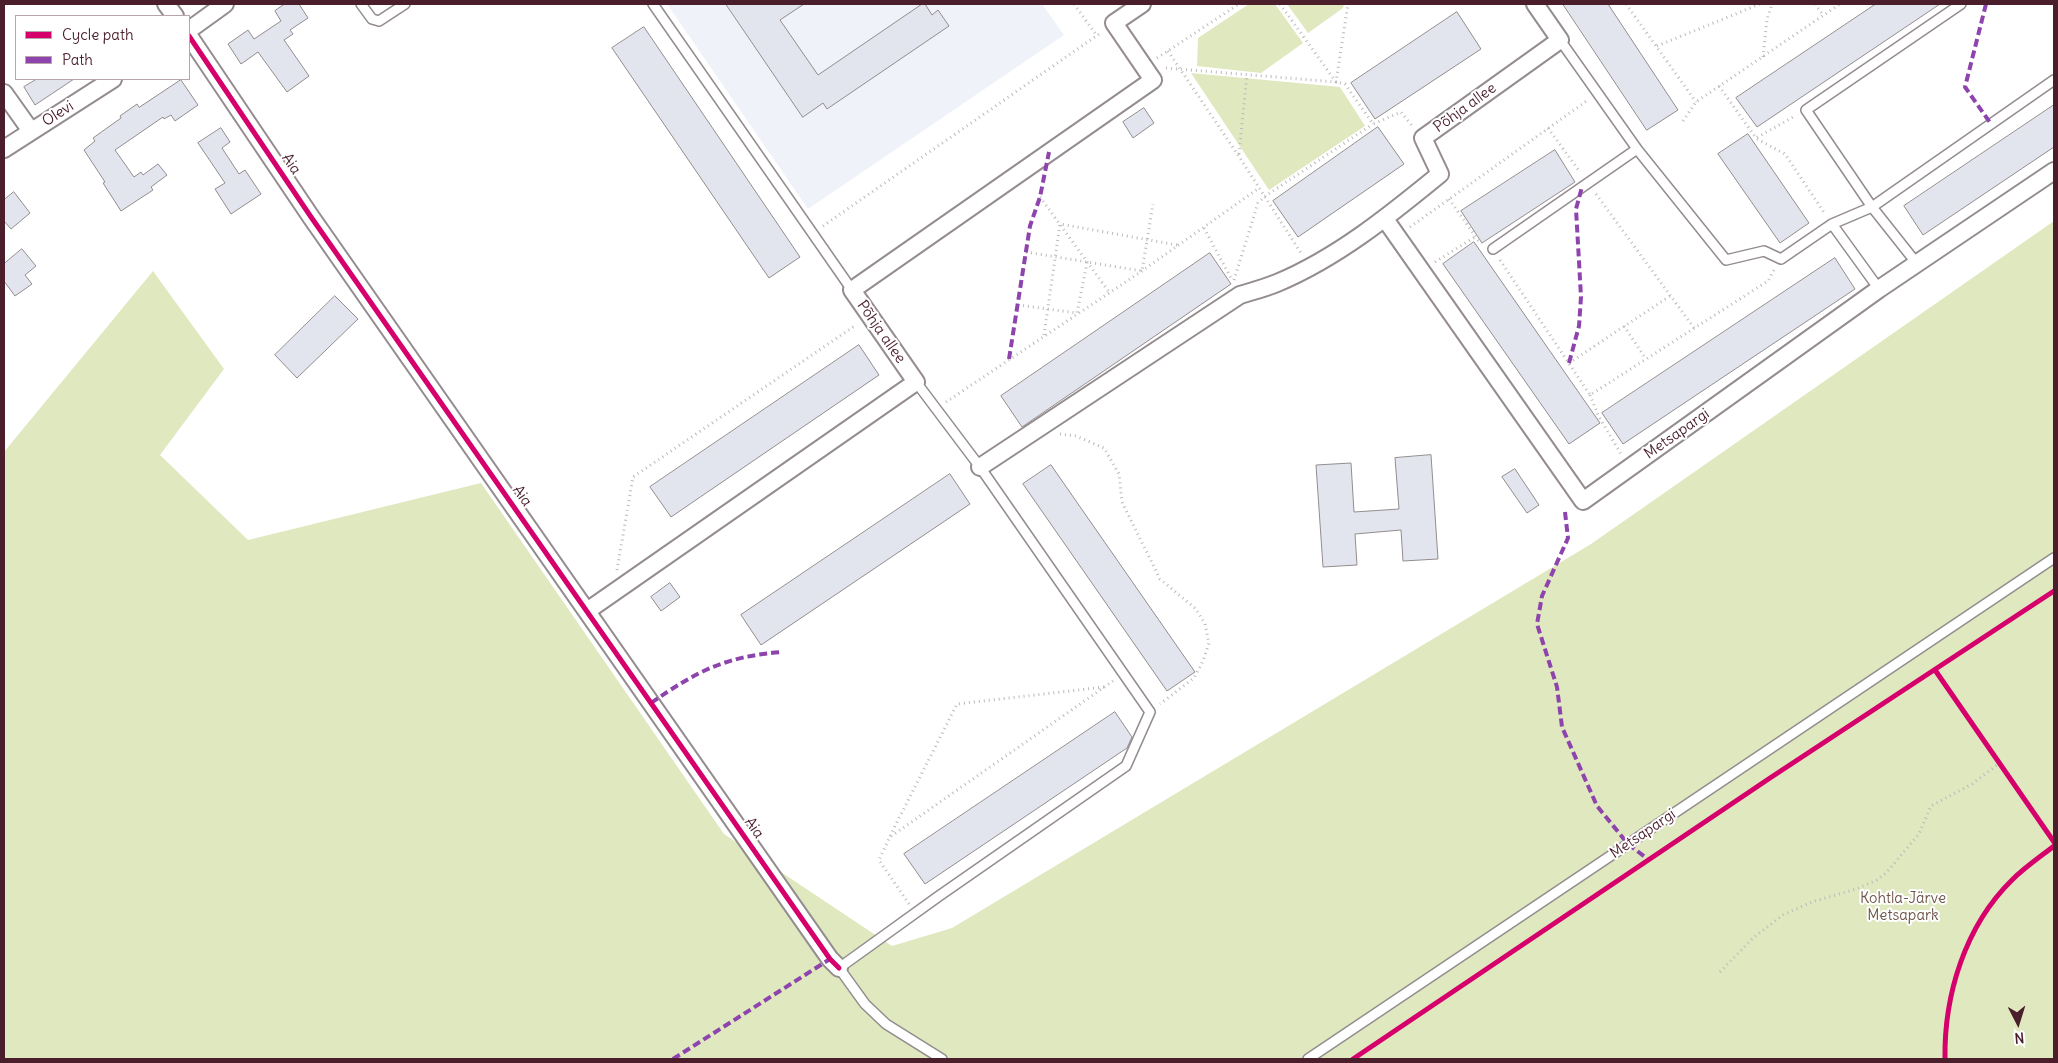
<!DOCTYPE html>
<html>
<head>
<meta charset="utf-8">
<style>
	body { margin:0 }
	#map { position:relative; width:2058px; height:1063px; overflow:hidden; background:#fff; font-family:Delius,sans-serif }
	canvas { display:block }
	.frame { position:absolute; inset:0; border:5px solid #4a1f2b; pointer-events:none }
	.legend { position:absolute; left:15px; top:15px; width:175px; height:65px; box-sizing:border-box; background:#fff; border:1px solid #b7a5aa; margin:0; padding:6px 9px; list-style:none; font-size:15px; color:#4a1f2b }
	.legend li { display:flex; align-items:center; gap:10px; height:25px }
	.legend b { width:25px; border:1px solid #b7a5aa }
	.north { position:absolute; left:1993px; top:998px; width:50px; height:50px; -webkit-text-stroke:4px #fff; paint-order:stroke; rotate:175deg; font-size:14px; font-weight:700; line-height:20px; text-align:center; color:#4a1f2b }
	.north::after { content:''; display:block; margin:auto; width:18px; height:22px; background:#4a1f2b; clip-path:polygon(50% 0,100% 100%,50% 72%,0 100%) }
</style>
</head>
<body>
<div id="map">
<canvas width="2058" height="1063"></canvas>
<div class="frame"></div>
<ul class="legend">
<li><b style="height:6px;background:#d6006c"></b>Cycle path</li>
<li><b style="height:6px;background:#8e44ad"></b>Path</li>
</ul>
<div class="north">N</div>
</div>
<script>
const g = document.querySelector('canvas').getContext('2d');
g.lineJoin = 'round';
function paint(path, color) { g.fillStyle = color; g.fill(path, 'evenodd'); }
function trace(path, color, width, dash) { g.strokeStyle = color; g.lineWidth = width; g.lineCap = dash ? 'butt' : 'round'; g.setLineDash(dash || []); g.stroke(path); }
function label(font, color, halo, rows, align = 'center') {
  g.font = font + ' Delius,sans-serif'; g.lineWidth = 4; g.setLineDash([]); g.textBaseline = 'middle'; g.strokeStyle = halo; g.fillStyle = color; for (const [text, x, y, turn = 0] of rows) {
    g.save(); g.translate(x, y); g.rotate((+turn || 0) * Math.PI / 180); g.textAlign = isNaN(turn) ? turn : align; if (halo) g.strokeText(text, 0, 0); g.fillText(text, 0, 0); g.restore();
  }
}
const built = new Path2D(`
	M667,4H1042L1064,35L808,209Z`);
const green = new Path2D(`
	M1249,4H1275L1303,43L1261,73L1197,66L1198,38Z
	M1287,4H1344L1343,8L1308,33Z
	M1191,73L1340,87L1365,126L1269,190Z
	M2054,221V1059H4V452L153,271L224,369L160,455L248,540L481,483L724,834L892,946L952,928L1591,544Z`);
const building = new Path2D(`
	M285,4H299L308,18L290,30L293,34L284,40L309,76L287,92L258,52L241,64L228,44L248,30L254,39L281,21L275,11Z
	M726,4H804L780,20L818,75L922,4H925L932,15L938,10L949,26L827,109L823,103L803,117Z
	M1563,4H1608L1678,110L1647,130Z
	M1876,4H1940L1757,127L1736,98Z
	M1457,12L1481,49L1375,119L1351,83Z
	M644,27L800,257L769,278L612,48Z
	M37,79H74L35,105L24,87Z
	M181,80L198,105L175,121L171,115L164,119L163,117L115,150L134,177L141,172L143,175L158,164L167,175L151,187L153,190L121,211L103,183L105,182L84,150L95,141L93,138L121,118L120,116L137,104L139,107Z
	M2054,105V147L1923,235L1904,206Z
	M1144,108L1154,123L1133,138L1123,122Z
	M1378,127L1404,164L1298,237L1273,201Z
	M221,128L230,142L222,148L239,174L245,170L261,194L231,214L215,189L225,183L198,143Z
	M1748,134L1809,223L1780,243L1718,154Z
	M1555,150L1575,182L1482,243L1461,211Z
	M14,192L30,213L11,229L4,221V200Z
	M1474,242L1600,423L1569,444L1443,264Z
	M22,249L36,266L25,275L32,284L15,296L4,281V264Z
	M1210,253L1231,284L1022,427L1001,396Z
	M1835,258L1855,289L1623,444L1602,413Z
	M335,296L358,319L297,378L275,355Z
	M859,345L879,375L671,517L650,487Z
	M1431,455L1438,559L1403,561L1401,530L1355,534L1357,565L1323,567L1316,465L1351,463L1354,512L1399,509L1395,458Z
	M1051,465L1195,672L1167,691L1023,484Z
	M1515,469L1539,505L1527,513L1502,477Z
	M950,474L970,504L761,645L741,615Z
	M670,583L680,597L661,611L651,597Z
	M1115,712L1132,737L1127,748L925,884L904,854Z`);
const path = new Path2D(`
	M1074,4L1097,36
	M1280,4L1336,82L1345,84L1373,124L1401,112L1413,127
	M1626,4L1696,102
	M1815,4L1823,15
	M1657,46L1760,4
	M1168,51L1238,155L1301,253
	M1763,57L1767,19L1772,4
	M1157,58L1239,4
	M1166,68L1336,82L1348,4
	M1719,86L1756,138L1795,116
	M1683,121L1696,102L1840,4
	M1548,128L1580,172
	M1757,139L1785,154L1825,214
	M1239,154L1247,75
	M1596,194L1694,328
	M1040,197L1109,292
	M1449,199L1481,244
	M823,226L1102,32
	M1410,227L1588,100
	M1204,228L1232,280
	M1026,252L1142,271L1153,204
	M1500,260L1590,395L1768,281L1774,270
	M1435,262L1475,237
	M1234,280L1258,203L1264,197L1373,124
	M1018,305L1077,313L1087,263
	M1624,326L1646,359
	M1044,335L1060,224L1177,245
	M1569,363L1670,296
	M1590,395L1599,417L1621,454
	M946,402L1142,271L1259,188
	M1060,434L1076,436L1104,448L1119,474L1122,502L1160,579L1196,609L1205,624L1209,643L1203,661L1194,678L1160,704
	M617,570L633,477L856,325
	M890,836L957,704L1104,687
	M909,904L879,860L890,837L1113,681
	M1720,972L1754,937L1783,915L1812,902L1856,889L1877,880L1886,873L1919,834L1931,806L1972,784L2000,763`);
const lane = new Path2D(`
	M361,4L372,19L379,21L405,4
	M653,4L852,290
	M1637,149L1726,260L1764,251L1781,259L1832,224L1879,289
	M1832,224L1872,207L2054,80
	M1493,249L1637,149L1560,40
	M1918,265L1872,207L1806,110L1961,4
	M916,382L980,467L1150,712L1126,766L939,896L839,968L865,1004L886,1024L942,1059
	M1308,1059L2054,558`);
const street = new Path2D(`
	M166,4L175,16
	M189,30L225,4
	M189,36L311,217L830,959L839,968
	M4,93L31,131
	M4,149L113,79
	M1385,219L1583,501L1879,289L2054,171
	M980,467L1240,295C1253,291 1265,288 1277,283C1337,258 1390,215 1440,174L1423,138L1560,40L1535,4
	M587,611L916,382L852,290L1153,80L1114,23L1142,4`);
const quiet = new Path2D(`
	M1986,4L1965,87L1991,124
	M1009,359L1030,226L1040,197L1049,152
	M1569,363L1579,326L1581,297L1576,209L1582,187
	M1565,512L1568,538L1542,596L1537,624L1557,687L1562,727L1597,806L1628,844L1649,860
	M651,703C697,671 726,656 783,652
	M673,1059L830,959`);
const cycleway = new Path2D(`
	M189,36L311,217L830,959L839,968
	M1935,670L2054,842
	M1353,1059L1770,778L2054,591
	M1945,1059C1944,995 1965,926 2012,880C2025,867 2040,857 2054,846`);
const streetNames = [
	["Põhja allee",1465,108,-36],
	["Olevi",58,114,-33],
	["Aia",291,164,56],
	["Põhja allee",881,332,55],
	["Metsapargi",1677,434,-35],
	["Aia",522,496,55],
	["Aia",754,828,55],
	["Metsapargi",1643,834,-34]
];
const parkNames = [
	["Kohtla-Järve",1903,899],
	["Metsapark",1903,916]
];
paint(built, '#f0f2f9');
paint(green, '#e0e8bf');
paint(building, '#e2e5ee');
trace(building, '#948c8e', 1);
trace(lane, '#948c8e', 12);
trace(street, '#948c8e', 20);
trace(path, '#bdb8b9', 3, [1, 4]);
trace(lane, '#fff', 9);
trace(street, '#fff', 16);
trace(quiet, '#8e44ad', 4, [8, 4]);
trace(cycleway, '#d6006c', 5);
label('15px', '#4a1f2b', '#fff', streetNames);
label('15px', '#6f5648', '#fff', parkNames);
</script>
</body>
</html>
